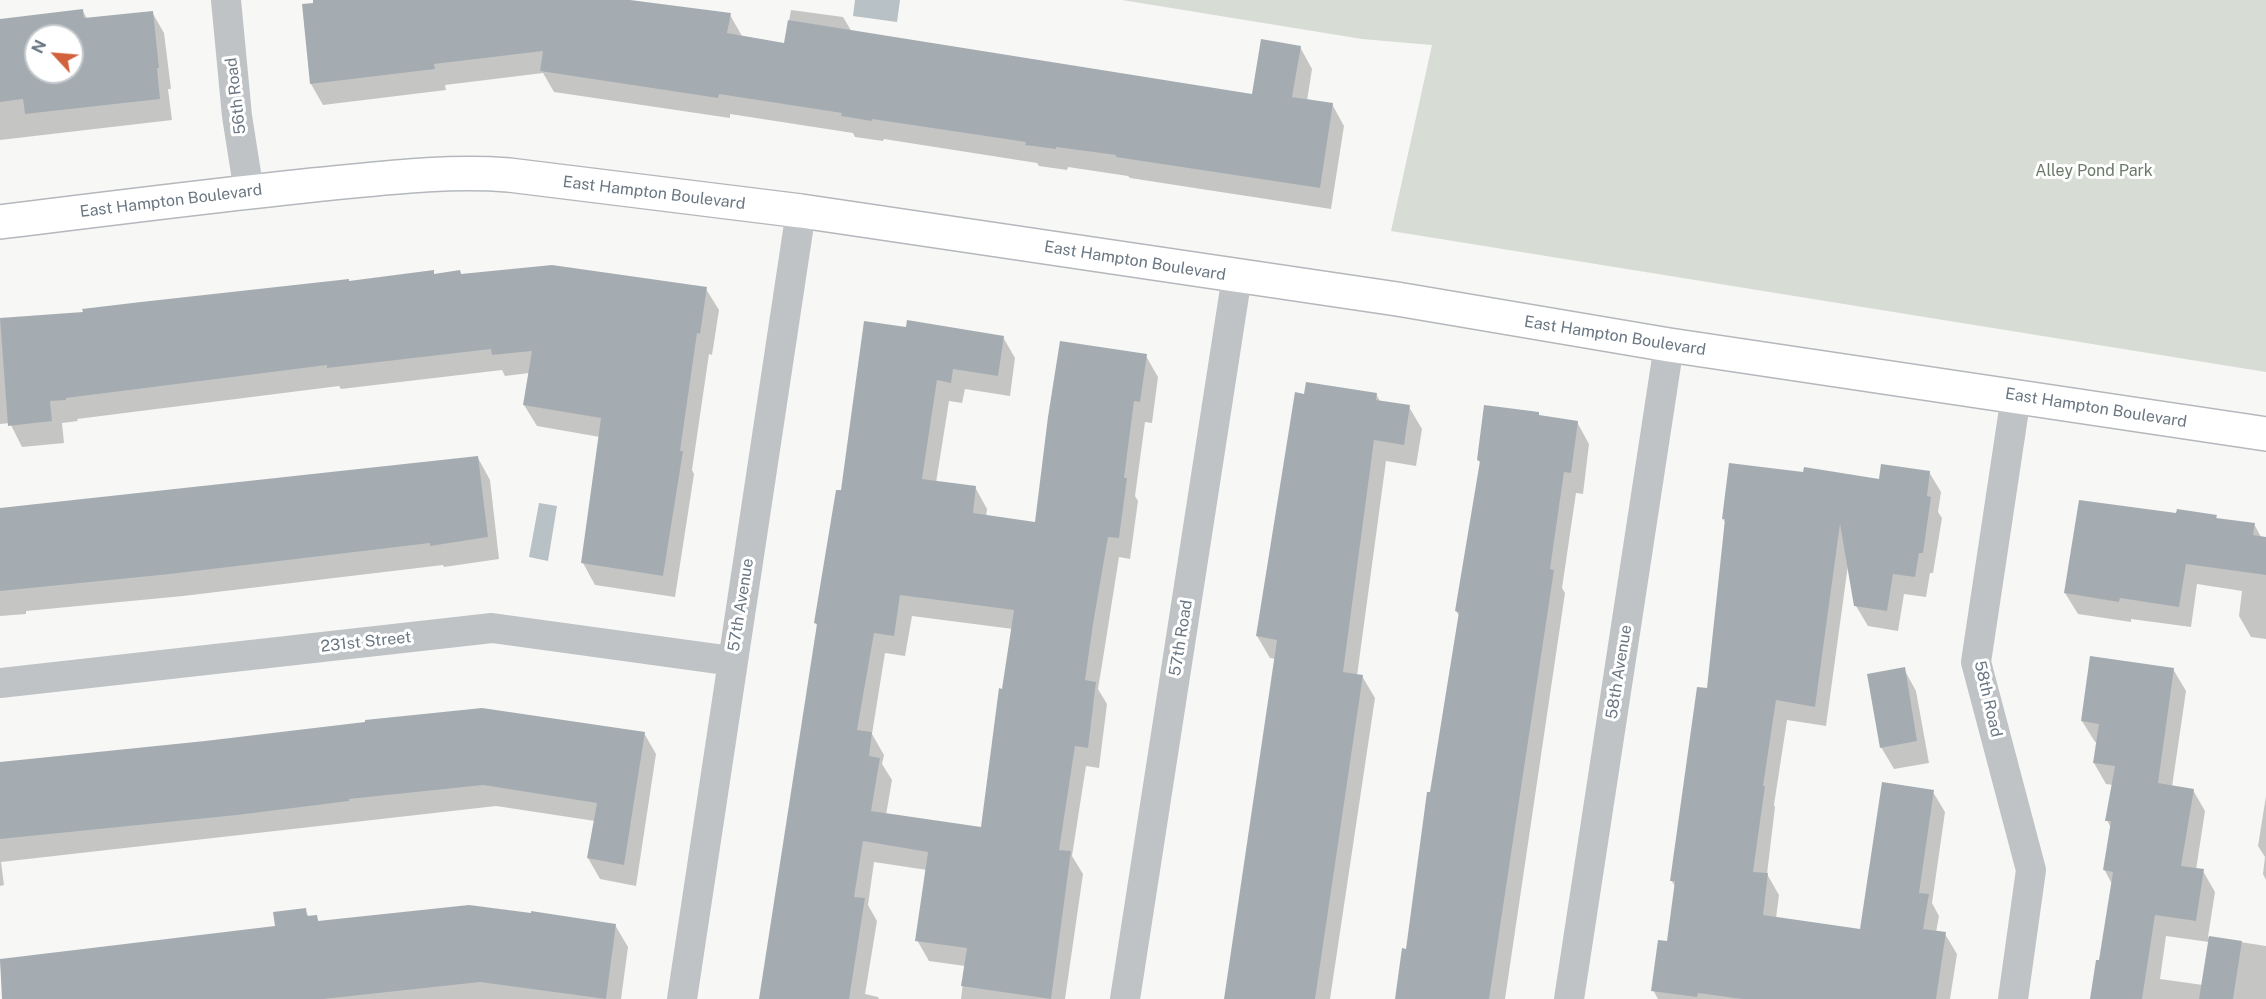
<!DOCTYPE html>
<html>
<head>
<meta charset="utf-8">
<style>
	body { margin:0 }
	#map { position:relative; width:2266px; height:999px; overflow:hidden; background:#f7f7f5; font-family:"Public Sans",sans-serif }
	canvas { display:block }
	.north { position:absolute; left:24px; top:24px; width:60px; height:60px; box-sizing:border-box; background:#fff; border:2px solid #c3c9cd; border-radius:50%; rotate:296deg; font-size:16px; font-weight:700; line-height:24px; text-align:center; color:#6a7783 }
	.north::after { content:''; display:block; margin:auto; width:21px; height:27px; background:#d1623b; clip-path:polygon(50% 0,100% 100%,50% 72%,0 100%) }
</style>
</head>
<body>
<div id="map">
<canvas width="2266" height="999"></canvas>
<div class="north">N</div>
</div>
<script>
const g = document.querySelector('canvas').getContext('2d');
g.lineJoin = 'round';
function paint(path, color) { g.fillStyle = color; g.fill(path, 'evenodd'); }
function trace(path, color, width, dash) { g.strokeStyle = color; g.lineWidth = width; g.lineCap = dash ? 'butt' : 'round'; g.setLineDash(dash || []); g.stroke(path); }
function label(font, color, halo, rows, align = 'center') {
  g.font = font + ' "Public Sans",sans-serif'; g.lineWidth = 6; g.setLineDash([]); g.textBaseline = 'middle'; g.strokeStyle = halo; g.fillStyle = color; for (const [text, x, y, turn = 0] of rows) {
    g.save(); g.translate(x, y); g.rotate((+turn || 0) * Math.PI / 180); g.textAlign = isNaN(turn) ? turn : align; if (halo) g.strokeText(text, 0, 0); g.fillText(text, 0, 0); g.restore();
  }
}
const green = new Path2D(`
	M1122,0H2266V372L1391,231L1432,45L1362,39Z`);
const water = new Path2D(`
	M855,0H900L897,22L853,16Z
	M539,503L557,506L548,561L529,557Z`);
const shadow = new Path2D(`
	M314,0H626L730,15L742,36L785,44L791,10L843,17L852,32L1253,96L1300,47L1312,69L1307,101L1332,104L1344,126L1331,209L1130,178L1128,176L1068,167L1067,170L1039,166L1037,163L884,139L883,141L855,137L853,133L730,114V118L554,92L543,73L445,85L446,90L323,105L311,84Z
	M82,10L88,20L152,12L164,33L171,89H168L172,120L0,140V26ZM36,36H72V72H36Z
	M460,272L462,276L706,289L719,310L712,355L709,354L692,470L694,474L675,597L595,585L583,563L600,437L537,426L524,405L529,373L505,376L502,370L341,389L339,386L77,419L78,421L62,423L64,443L22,447L10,423L0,424V320L84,314Z
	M907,329L1003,337L1015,358L1010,396L965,389L962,403L949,401L936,483L975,487L987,509L986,517L1036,524L1146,356L1158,377L1152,423L1145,422L1135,496L1138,501L1130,559L1119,557L1105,646L1098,689L1107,704L1099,768L1086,766L1072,856L1083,874L1065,999H961L965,966L929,961L917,940L927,870L874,862L868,905L877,921L865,994L878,997L879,999H760L818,628L816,623L842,492ZM912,616L1013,629L982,829L886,815L892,780L882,764L884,755L872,734L885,653L905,656Z
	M1376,394L1381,403L1409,407L1422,429L1416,466L1386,461L1357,676H1362L1375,698L1330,999H1225L1276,659L1270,658L1257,636Z
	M1539,417L1577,422L1589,444L1583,494L1576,493L1562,588L1565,593L1505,999H1397L1407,951L1460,617L1456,611L1481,464L1478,460Z
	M478,458L490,480L499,559L444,567L443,565L183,596L26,611V614L0,616V510Z
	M1929,472L1941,492L1938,512L1942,518L1933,573H1930L1926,597L1904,594L1898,631L1868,626L1856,606L1848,565L1826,726L1787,720L1774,805L1775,807L1767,874L1779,895L1776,918L1861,930L1933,792L1945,812L1932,903L1939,916L1936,932L1945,934L1957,954L1950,999H1658L1653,990L1668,943L1676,888L1671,880L1709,690L1726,524L1723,519L1880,481Z
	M2177,514L2216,517L2218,520L2254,524L2261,537L2266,538V639L2251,637L2239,616L2242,591L2197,584L2191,627L2131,619V622L2078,614L2065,593Z
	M1904,669L1916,691L1929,763L1894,769L1881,747Z
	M2173,669L2186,691L2172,787L2193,790L2205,811L2196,870L2203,871L2215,892L2208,937L2266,946V999H2091L2100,962L2112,884L2104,869L2111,828L2107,820L2113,785L2106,784L2094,763L2097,742H2095L2082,721ZM2166,936L2209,942L2203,985L2160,979Z
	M644,733L656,754L636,886L600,879L588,858L595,821L496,806L1,862L4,885L0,886V763Z
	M2266,796V880L2263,874L2265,857L2258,846Z
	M305,910L309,917L316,916L319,922L615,925L628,947L621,999H4L0,960L276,927Z`);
const building = new Path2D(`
	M313,0H630L731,13L727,33L784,43L788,20L1252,94L1261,39L1301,46L1292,97L1333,103L1320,188L1116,157V155L1056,147V149L1025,145L1026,142L872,119V121L841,116L842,113L719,94L718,98L540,71L543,51L434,64L435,69L310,84L302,4L313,3Z
	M83,9L84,18L153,11L159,68H157L160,99L25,114L23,99L0,102V19ZM36,36H72V72H36Z
	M552,265L707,287L700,334L697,333L680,451H683L663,576L581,563L601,418L523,405L532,351L492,355L491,349L327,368V365L66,398V400L50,401L52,421L8,426L0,318L83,312L82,309L141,302L349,279V281L434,270V274L460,270L461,274Z
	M907,320L1004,336L998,376L953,369L951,383L937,380L922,479L976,486L973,513L1035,522L1048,417L1060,341L1147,354L1140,402L1134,401L1124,478H1127L1119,538L1108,537L1093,624L1085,680L1096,682L1088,748L1075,746L1059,850L1071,851L1051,999L961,986L967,948L915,941L928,852L863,841L854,897L865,898L849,999H759L817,624L814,623L836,490H841L864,321L906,327ZM900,595L1014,610L1002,689L999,688L981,827L871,811L880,758L869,756L872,732L857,730L874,633L894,636Z
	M1306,382L1377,393L1376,400L1410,405L1404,445L1374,440L1343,672L1363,675L1315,999H1224L1277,640L1256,636L1295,392L1304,394Z
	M1484,405L1539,412V415L1578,421L1571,473L1564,472L1550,569L1554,570L1489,999H1395L1402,948L1406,949L1427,792H1430L1459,612L1455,611L1480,461L1477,460Z
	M478,456L488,537L430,546V543L170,574L0,591V508Z
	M1729,463L1803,472L1804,467L1879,479L1881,464L1930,471L1927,496L1931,497L1923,553H1919L1915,577L1893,574L1887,611L1854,606L1840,524L1815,707L1776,700L1763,786H1765L1753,872L1768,873L1763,915L1860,929L1882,782L1934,790L1919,893L1929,894L1923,929L1946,932L1936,999H1742L1698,993L1697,997L1651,991L1658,940L1667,941L1675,881H1670L1697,687L1707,688L1725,519H1722Z
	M2079,500L2176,513L2177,509L2217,515L2216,518L2255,523L2253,535L2266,537V575L2186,564L2179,607L2120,598L2119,602L2064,593Z
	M2090,656L2174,668L2158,783L2194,789L2181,866L2204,869L2196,921L2155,915L2142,999H2090L2096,960H2099L2113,872L2103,870L2111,821H2105L2115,766L2093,763L2099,724L2081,721Z
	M1905,667L1917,741L1880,748L1867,674Z
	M482,708L645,732L624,865L587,858L597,803L483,785L349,799V801L237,815L0,839V762L205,741L365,722V720Z
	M469,905L531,913V911L616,924L606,999L480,982L323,999H2L0,959L275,926L273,912L306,908L307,916L317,915L318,921Z
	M2209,936L2242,941L2233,999H2199Z`);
const street = new Path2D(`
	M226,0L237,116L249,192
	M0,683L492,628L732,661
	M682,999L801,211
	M1125,999L1237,276
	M1569,999L1669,345
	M2013,999L2031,870L1976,662L2016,396`);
const secondary = new Path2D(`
	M0,222C104,209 208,196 313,185C378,179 443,170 509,175L801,211L1397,299L1669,345L2266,434`);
const streetNames = [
	["56th Road",236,96,-97],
	["East Hampton Boulevard",654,193,7],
	["East Hampton Boulevard",171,201,-7],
	["East Hampton Boulevard",1135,261,9],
	["East Hampton Boulevard",1615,336,9],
	["East Hampton Boulevard",2096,408,9],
	["57th Avenue",741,605,-81],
	["57th Road",1181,638,-81],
	["231st Street",366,642,-6],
	["58th Avenue",1619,672,-81],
	["58th Road",1988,699,77]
];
const parkNames = [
	["Alley Pond Park",2094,171]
];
paint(green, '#d7dcd4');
paint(water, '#b8c1c5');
paint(shadow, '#0003');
paint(building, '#a5acb1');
trace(secondary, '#b4b8bc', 36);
trace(street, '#bfc3c6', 30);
trace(secondary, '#fff', 33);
label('16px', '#6a7783', '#fff', streetNames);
label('16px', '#6b7a68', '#fff', parkNames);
</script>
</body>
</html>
